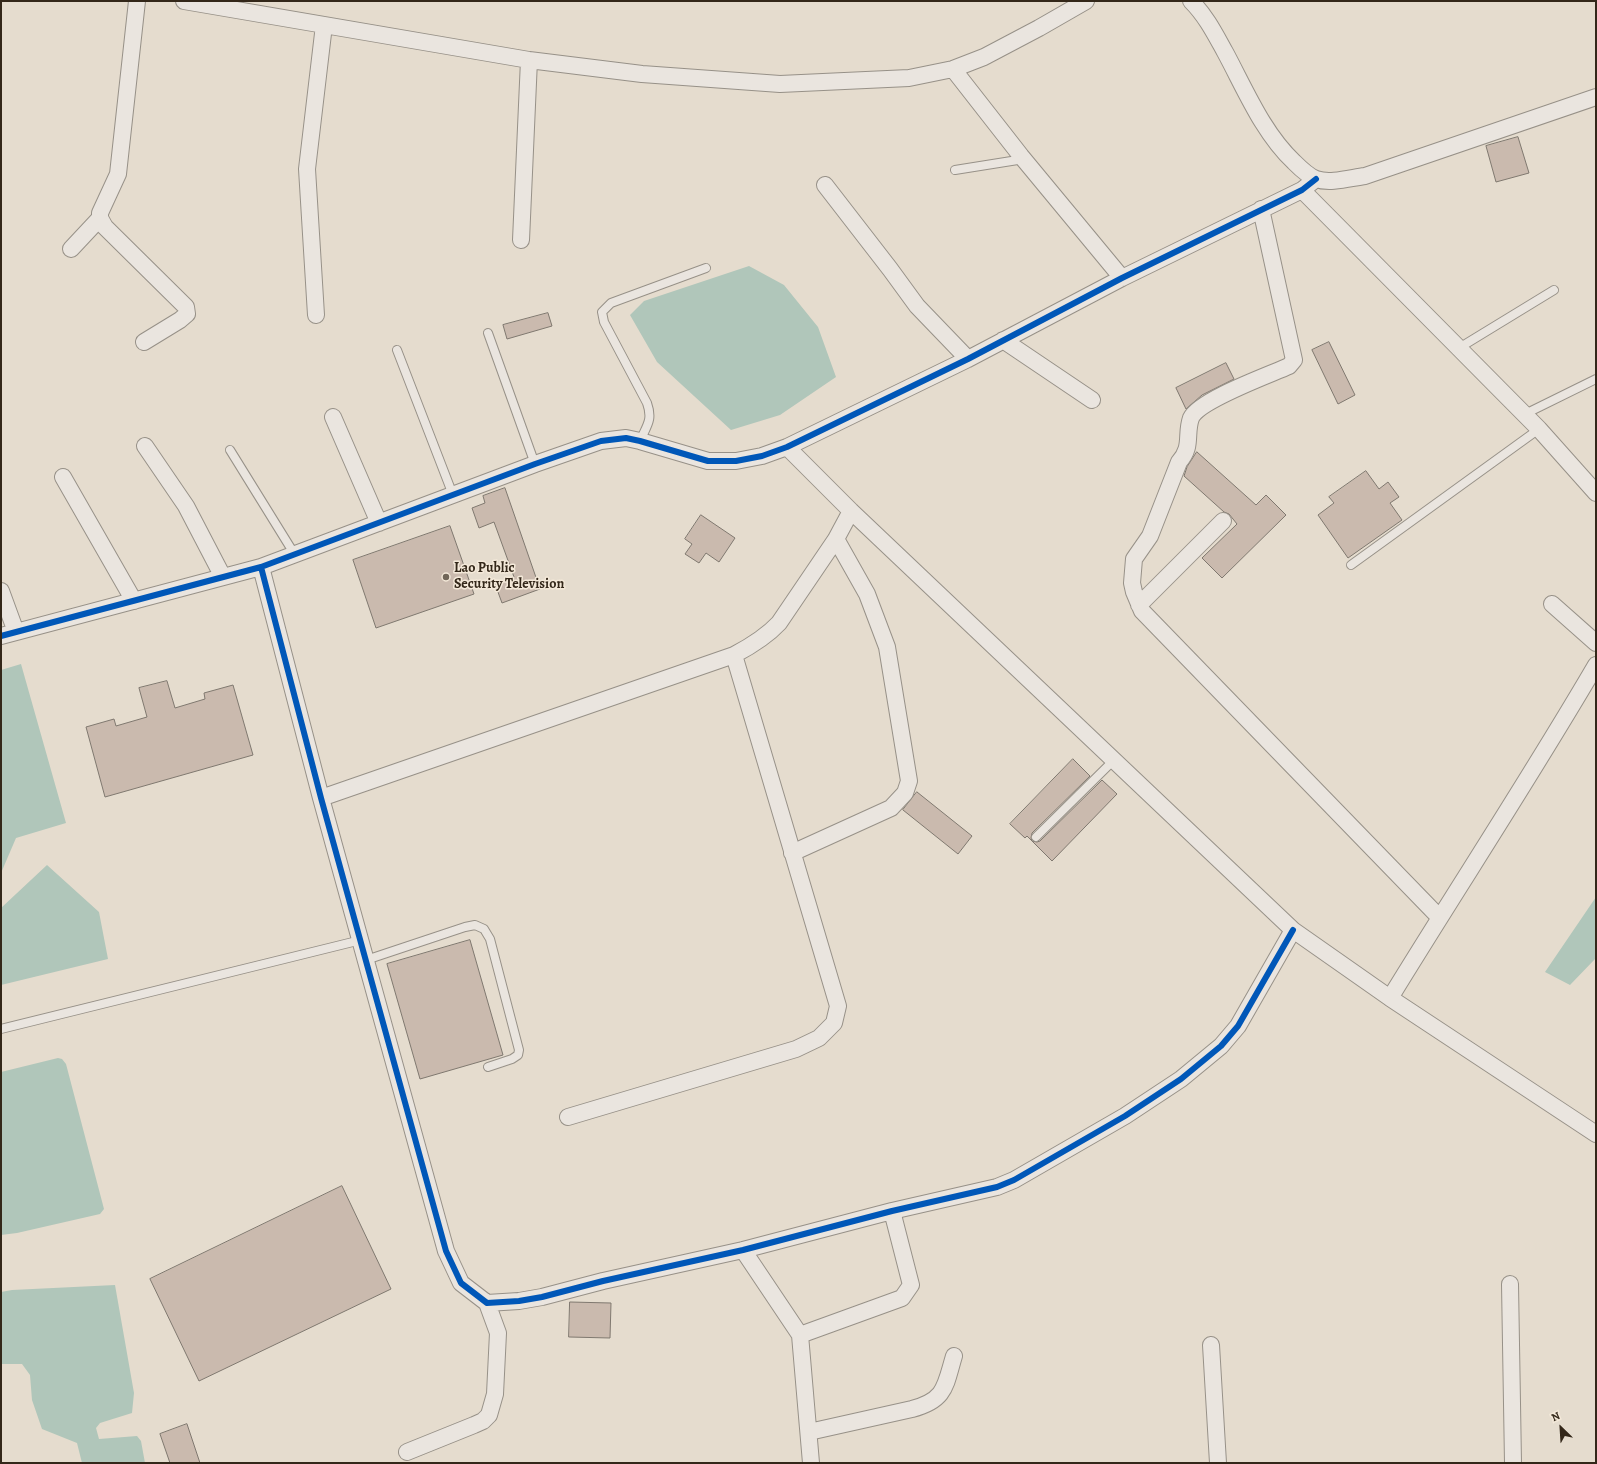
<!DOCTYPE html>
<html>
<head>
<meta charset="utf-8">
<style>
	body { margin:0 }
	#map { position:relative; width:1597px; height:1464px; overflow:hidden; background:#e5dcce; font-family:Alegreya,serif }
	canvas { display:block }
	.frame { position:absolute; inset:0; border:2px solid #332719; pointer-events:none }
	.north { position:absolute; left:1541px; top:1408px; width:40px; height:40px; -webkit-text-stroke:3px #f4e9d9; paint-order:stroke; rotate:335deg; font-size:11px; font-weight:700; line-height:16px; text-align:center; color:#332719 }
	.north::after { content:''; display:block; margin:auto; width:14px; height:18px; background:#332719; clip-path:polygon(50% 0,100% 100%,50% 72%,0 100%) }
</style>
</head>
<body>
<div id="map">
<canvas width="1597" height="1464"></canvas>
<div class="frame"></div>
<div class="north">N</div>
</div>
<script>
const g = document.querySelector('canvas').getContext('2d');
g.lineJoin = 'round';
function paint(path, color) { g.fillStyle = color; g.fill(path, 'evenodd'); }
function trace(path, color, width, dash) { g.strokeStyle = color; g.lineWidth = width; g.lineCap = dash ? 'butt' : 'round'; g.setLineDash(dash || []); g.stroke(path); }
function label(font, color, halo, rows, align = 'center') {
  g.font = font + ' Alegreya,serif'; g.lineWidth = 3; g.setLineDash([]); g.textBaseline = 'middle'; g.strokeStyle = halo; g.fillStyle = color; for (const [text, x, y, turn = 0] of rows) {
    g.save(); g.translate(x, y); g.rotate((+turn || 0) * Math.PI / 180); g.textAlign = isNaN(turn) ? turn : align; if (halo) g.strokeText(text, 0, 0); g.fillText(text, 0, 0); g.restore();
  }
}
const water = new Path2D(`
	M749,266L784,285L818,327L836,377L780,415L731,430L657,362L630,315L644,301Z
	M21,664L66,823L16,838L1,873V670Z
	M47,865L99,912L108,959L1,985V908Z
	M1596,897V958L1570,985L1545,972Z
	M58,1058L62,1059L66,1064L104,1209L100,1214L17,1233L1,1235V1072Z
	M115,1285L134,1393L132,1413L100,1423L96,1428L99,1439L137,1436L141,1441L145,1463H82L77,1443L42,1429L32,1400L30,1375L22,1364H1V1292L12,1290Z`);
const building = new Path2D(`
	M1518,137L1529,173L1496,182L1486,146Z
	M548,313L552,326L507,339L503,325Z
	M1329,342L1355,395L1338,404L1312,350Z
	M1226,363L1234,379L1202,395L1186,409L1176,388Z
	M1197,452L1256,505L1266,495L1286,515L1222,578L1202,558L1237,524L1229,514L1224,512L1184,476L1187,467Z
	M1366,471L1379,489L1388,482L1399,497L1390,503L1402,520L1348,558L1318,515L1334,503L1329,497Z
	M505,488L540,589L502,603L495,584L514,577L494,522L479,528L472,508L485,503L483,496Z
	M701,515L735,538L719,562L706,553L699,563L685,554L692,544L685,539Z
	M450,526L474,594L376,628L353,560Z
	M167,681L175,708L205,699L204,693L233,685L253,755L105,797L86,727L114,719L116,726L147,717L139,688Z
	M1073,759L1090,776L1032,833L1031,838L1032,841L1037,842L1040,841L1102,780L1117,794L1052,861L1027,836L1025,838L1010,824Z
	M917,792L972,836L958,854L903,810Z
	M470,940L503,1055L420,1079L387,964Z
	M342,1186L391,1289L199,1381L150,1279Z
	M570,1302L611,1303L610,1338L569,1337Z
	M187,1424L200,1463H170L160,1434Z`);
const service = new Path2D(`
	M955,170L1024,159
	M488,333L535,464
	M1459,348L1554,290
	M397,350L453,495
	M1525,414L1596,379
	M640,441C647,425 653,420 647,403L604,322L602,312L611,303L706,268
	M230,450L295,555
	M1351,565L1539,429
	M1036,837L1114,760
	M366,960L465,927L475,925L484,929L490,939L519,1050L518,1055L512,1059L488,1067
	M1,1029L361,940`);
const minor = new Path2D(`
	M137,1L118,174L100,213V218L105,227L186,307L187,314L180,320L144,342
	M184,1L529,60L642,74L780,84L909,78L953,69L984,57L1039,28L1086,1
	M1191,1C1206,16 1215,34 1225,52C1245,89 1263,133 1294,162C1300,168 1308,176 1316,179C1330,184 1350,178 1365,176L1596,97
	M953,69L1021,156L1122,278
	M825,185L890,269L917,306L968,359
	M1302,190L1539,429L1596,493
	M1261,209L1294,360L1289,366C1269,375 1199,400 1191,418C1185,435 1193,446 1179,462L1150,536L1134,559L1132,583L1134,592L1142,611L1439,917
	M521,240L529,60
	M71,249L100,218
	M316,315L307,169L324,25
	M1003,340L1092,400
	M333,417L379,523
	M145,446L186,506L223,577
	M787,447L851,511L1293,930L1390,998L1596,1134
	M63,477L134,601
	M261,567L321,798L446,1251L461,1283L487,1303L519,1301L542,1297L603,1281L743,1250L892,1211L997,1187L1014,1180L1125,1116L1181,1079L1221,1046L1238,1026L1293,930
	M1,591L16,632
	M1552,604L1596,643
	M1139,605L1223,521
	M1,636L261,567L535,464L601,441L626,438L640,441L708,461H736L762,456L787,447L968,359L1122,278L1302,190L1316,179
	M321,798L734,655C751,646 766,637 779,623L836,539L851,511
	M792,853L891,808L905,793L909,781L887,647L867,594L836,539
	M1390,998C1458,887 1530,778 1596,665
	M568,1117L796,1049L819,1038L834,1023L838,1006L734,655
	M743,1250L800,1335L811,1463
	M1510,1284L1513,1463
	M800,1335L902,1298L911,1285L892,1211
	M1211,1345L1218,1463
	M809,1432L912,1409C946,1400 945,1386 954,1356
	M407,1452L474,1425L483,1421L489,1415L495,1394L498,1333L487,1303`);
const cycleway = new Path2D(`
	M261,567L321,798L446,1251L461,1283L487,1303L519,1301L542,1297L603,1281L743,1250L892,1211L997,1187L1014,1180L1125,1116L1181,1079L1221,1046L1238,1026L1293,930
	M1,636L261,567L535,464L601,441L626,438L640,441L708,461H736L762,456L787,447L968,359L1122,278L1302,190L1316,179`);
const markers = [
	[446,577,4,"#716658"]
];
const poiNames = [
	["Lao Public",454,569],
	["Security Television",454,585]
];
paint(water, '#b0c6ba');
paint(building, '#cabaae');
trace(building, '#7f786f', 1);
trace(service, '#979188', 10);
trace(minor, '#979188', 18);
trace(service, '#eae5df', 8);
trace(minor, '#eae5df', 16);
trace(cycleway, '#0057b8', 6);
for (const [x, y, r, color] of markers) { const dot = new Path2D(); dot.arc(x, y, r, 0, 2 * Math.PI); g.fillStyle = color; g.fill(dot); trace(dot, '#f4e9d9', 1.5); }
label('bold 14px', '#332719', '#f4e9d9', poiNames, 'left');
</script>
</body>
</html>
